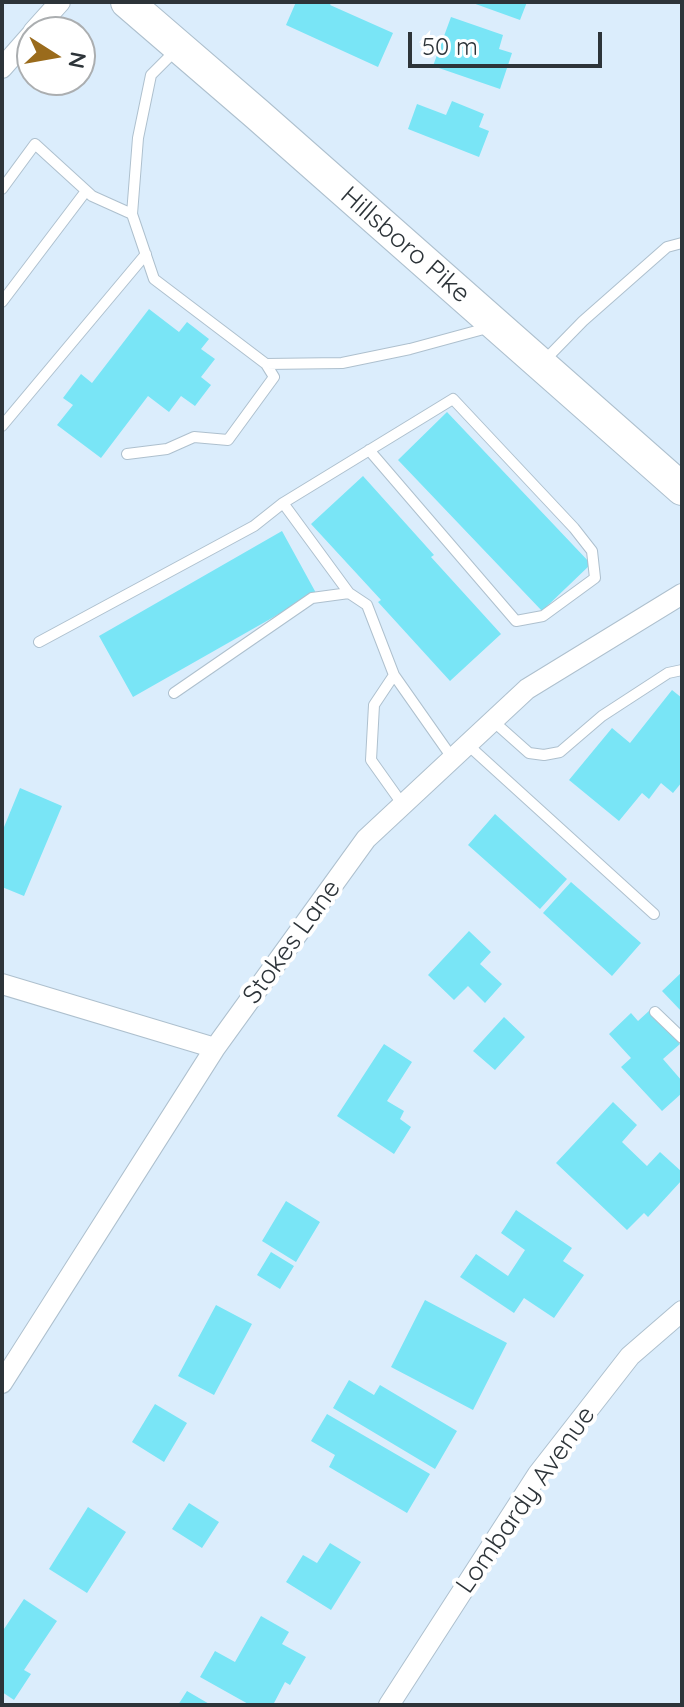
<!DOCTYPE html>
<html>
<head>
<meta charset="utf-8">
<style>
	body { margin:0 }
	#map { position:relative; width:684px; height:1707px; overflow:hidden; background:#dbedfc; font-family:Quicksand,sans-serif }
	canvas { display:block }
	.frame { position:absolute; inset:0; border:4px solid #2d3439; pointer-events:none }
	.north { position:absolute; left:16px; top:16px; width:80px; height:80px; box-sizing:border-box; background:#fff; border:2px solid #abaeb0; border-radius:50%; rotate:101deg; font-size:22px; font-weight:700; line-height:32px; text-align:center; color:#2d3439 }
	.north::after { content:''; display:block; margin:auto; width:28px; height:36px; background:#9a6b1c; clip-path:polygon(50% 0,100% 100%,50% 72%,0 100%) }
	.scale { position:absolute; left:408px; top:32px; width:194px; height:36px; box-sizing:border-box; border:4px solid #2d3439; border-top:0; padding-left:10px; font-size:24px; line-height:28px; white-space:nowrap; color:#2d3439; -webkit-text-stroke:6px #fff; paint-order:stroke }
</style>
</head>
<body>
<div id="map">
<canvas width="684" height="1707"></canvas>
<div class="frame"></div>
<div class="north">N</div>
<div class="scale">50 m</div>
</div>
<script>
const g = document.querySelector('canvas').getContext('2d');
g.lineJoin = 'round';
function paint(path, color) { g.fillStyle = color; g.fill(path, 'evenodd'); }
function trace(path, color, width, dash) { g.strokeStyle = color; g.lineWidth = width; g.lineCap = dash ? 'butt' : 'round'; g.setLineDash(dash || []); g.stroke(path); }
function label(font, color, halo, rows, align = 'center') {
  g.font = font + ' Quicksand,sans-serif'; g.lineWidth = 8; g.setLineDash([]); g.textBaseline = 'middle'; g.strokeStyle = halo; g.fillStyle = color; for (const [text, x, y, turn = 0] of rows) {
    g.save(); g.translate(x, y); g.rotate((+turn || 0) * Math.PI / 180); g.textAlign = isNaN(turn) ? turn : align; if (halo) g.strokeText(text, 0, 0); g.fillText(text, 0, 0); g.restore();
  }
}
const building = new Path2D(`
	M296,2H332L330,5L393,33L378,67L286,25Z
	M470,2H527L520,20Z
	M451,17L503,35L499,49L512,53L500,89L433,66Z
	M452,101L484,114L479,127L489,131L479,157L408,129L417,104L446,115Z
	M149,309L179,332L187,322L209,339L201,349L215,359L201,377L211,385L195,406L181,396L169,412L148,396L101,458L57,425L73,405L63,398L81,374L92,383Z
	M447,412L591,564L542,611L398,460Z
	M363,476L434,555L431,557L501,634L450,681L378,602L381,600L311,524Z
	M282,531L316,593L133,697L99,636Z
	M672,690L682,698V782L673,793L661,783L649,799L642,793L619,821L569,780L612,728L630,743Z
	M20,788L62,806L24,896L2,887V832Z
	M495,814L567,879L540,909L468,845Z
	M571,882L641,943L612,976L543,913Z
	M469,931L491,952L480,964L502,984L485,1003L468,986L454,1000L428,975Z
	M682,972V1012L662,991Z
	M650,1010L680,1044L663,1059L682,1081V1093L662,1111L621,1067L631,1058L609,1034L631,1013L638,1021Z
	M504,1017L525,1037L495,1070L473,1051Z
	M384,1044L412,1062L387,1101L404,1111L400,1119L411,1127L394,1154L337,1116Z
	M613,1102L637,1125L622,1142L647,1166L660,1152L682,1172V1180L648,1217L644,1213L627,1230L556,1163Z
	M286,1201L320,1222L296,1262L262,1241Z
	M516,1210L572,1248L563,1261L584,1275L554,1318L524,1298L514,1313L460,1277L476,1254L508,1276L525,1250L501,1233Z
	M271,1252L294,1266L280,1289L257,1275Z
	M425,1300L507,1343L473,1410L391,1367Z
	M216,1305L252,1324L214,1395L178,1376Z
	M349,1380L374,1395L380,1385L457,1431L435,1469L333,1408Z
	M155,1404L187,1423L164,1462L132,1442Z
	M327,1414L430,1474L407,1513L329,1467L335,1455L311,1441Z
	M189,1503L219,1522L202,1548L172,1529Z
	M88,1507L126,1532L87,1593L49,1569Z
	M330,1543L361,1562L331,1610L286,1582L303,1555L317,1563Z
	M24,1599L57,1621L24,1670L31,1674L14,1700L2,1692V1632Z
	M261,1616L289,1632L282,1644L306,1657L290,1685L285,1682L273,1705H250L200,1677L215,1651L235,1662Z
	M187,1691L211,1705H178Z`);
const lane = new Path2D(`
	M2,189L35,144L92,196L132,214
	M2,302L86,191
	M542,363L583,321L667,247L682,243
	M266,364L342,363L410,349L491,327
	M2,426L146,254
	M127,454L167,449L194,437L228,440L274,377L266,364L154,279L132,214L138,138L151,75L175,51
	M349,593L283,503L453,399L574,528L592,551L595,578L543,616L516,621L369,450
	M39,642L254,526L283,503
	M394,675L374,705L371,760L403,805
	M174,693L312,598L349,593L367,605L394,675L453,759
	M493,721L529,753L544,755L560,752L602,716L668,673L682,670
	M468,745L654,914
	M655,1012L682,1038`);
const street = new Path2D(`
	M33,32L60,2
	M2,68L32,34
	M2,984L215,1048
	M2,1383L215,1048L366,839L527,689L682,594
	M389,1705L538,1474L630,1356L682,1311`);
const primary = new Path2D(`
	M127,2L257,114L682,489`);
const streetNames = [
	["Hillsboro Pike",405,245,41],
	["Stokes Lane",292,942,-54],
	["Lombardy Avenue",526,1500,-55]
];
paint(building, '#79e5f6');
trace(lane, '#aec0ce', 12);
trace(street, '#aec0ce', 22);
trace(primary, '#aec0ce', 34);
trace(lane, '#fff', 10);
trace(street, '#fff', 20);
trace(primary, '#fff', 32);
label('26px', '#2d3439', '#fff', streetNames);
</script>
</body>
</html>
